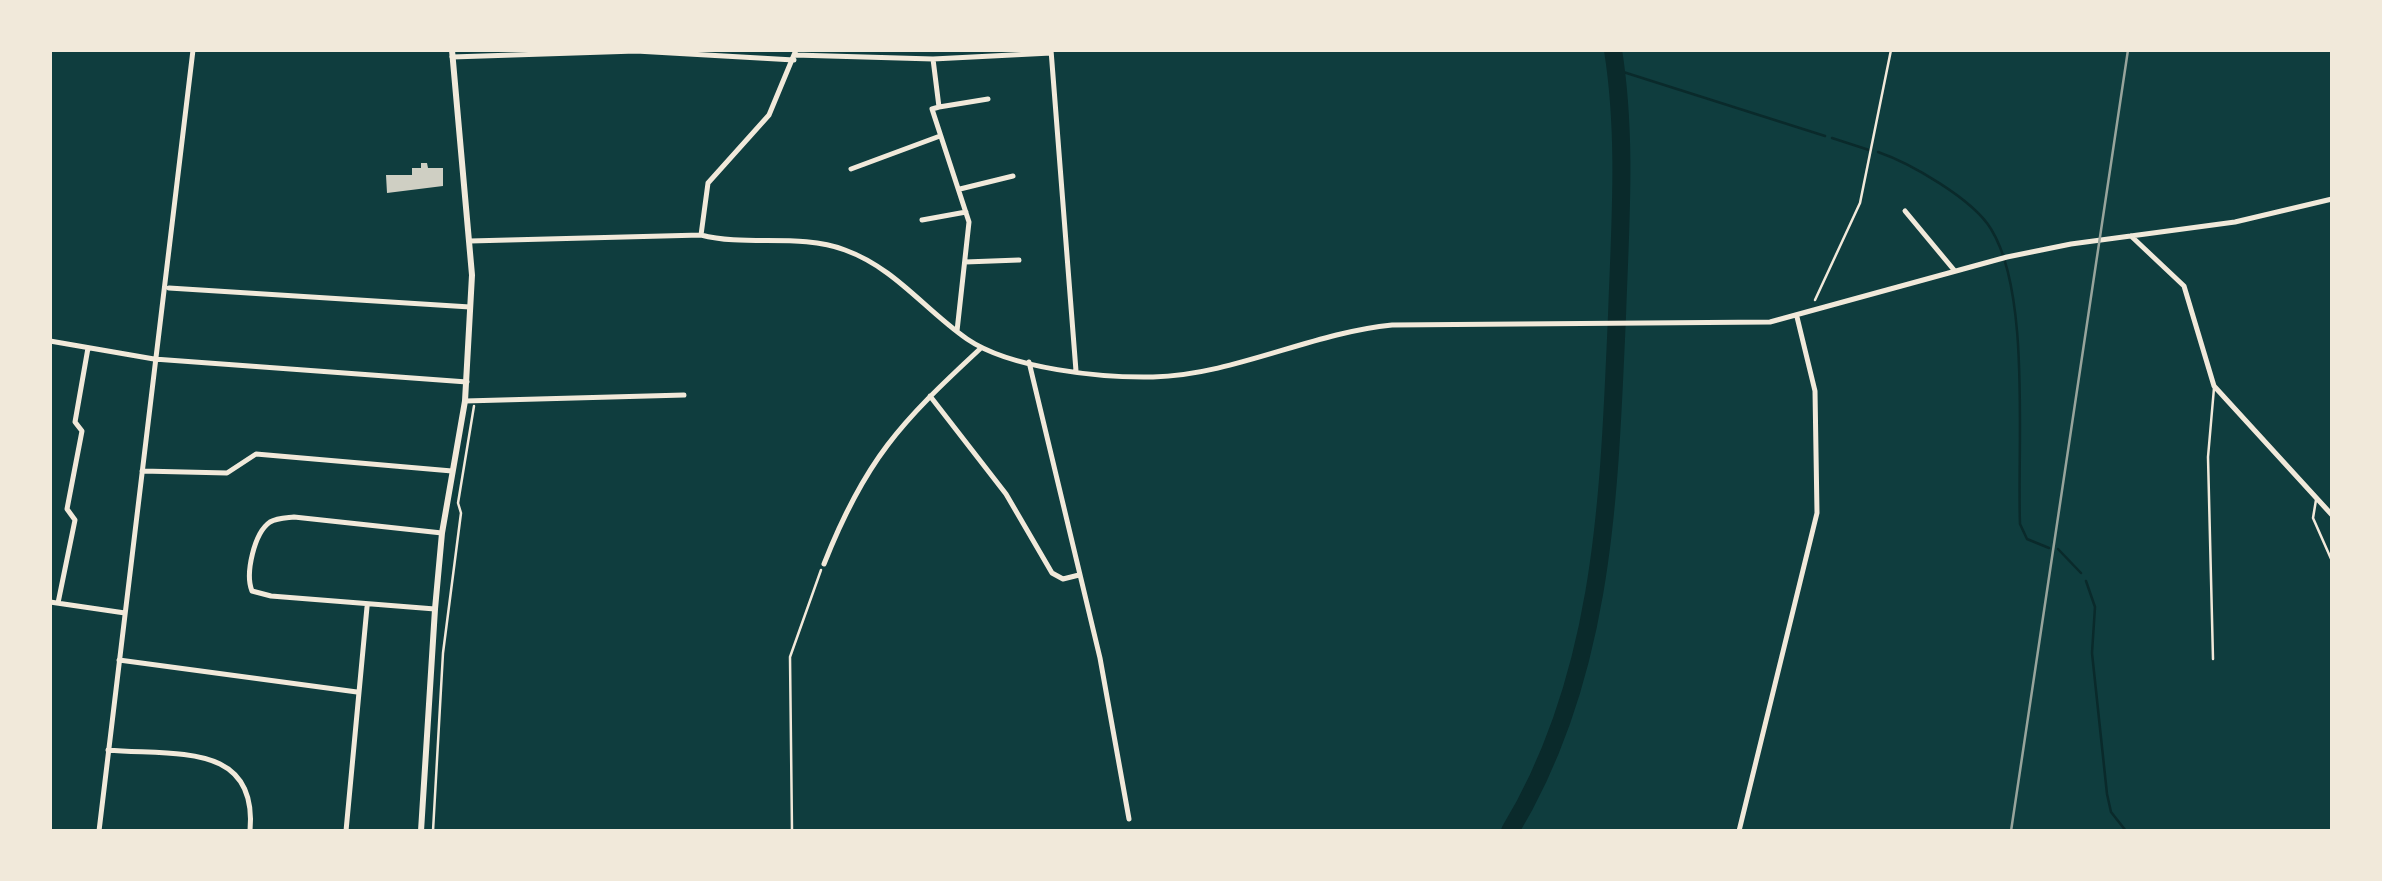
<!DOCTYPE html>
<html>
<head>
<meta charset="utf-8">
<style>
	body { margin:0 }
	#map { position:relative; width:2382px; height:881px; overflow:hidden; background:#0f3d3e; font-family:Lora,serif }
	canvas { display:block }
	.frame { position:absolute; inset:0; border:52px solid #f1e9da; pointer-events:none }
</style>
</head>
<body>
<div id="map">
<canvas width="2382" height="881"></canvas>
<div class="frame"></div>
</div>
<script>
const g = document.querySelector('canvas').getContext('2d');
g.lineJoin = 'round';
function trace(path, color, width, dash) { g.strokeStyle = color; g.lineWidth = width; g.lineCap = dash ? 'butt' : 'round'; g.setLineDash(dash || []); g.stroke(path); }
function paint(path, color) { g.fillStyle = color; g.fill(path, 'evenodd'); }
const stream = new Path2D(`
	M1617,70L1825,136
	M1832,138L1869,150
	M1878,152C1910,163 1973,199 1991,229C2031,293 2017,447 2020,524L2027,539L2049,548
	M2058,549L2081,573
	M2086,581L2095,607L2092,653L2107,794L2111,812L2126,831`);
const river = new Path2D(`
	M1510,831C1605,674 1609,494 1617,316C1620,227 1627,138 1613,50`);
const building = new Path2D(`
	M421,163H427L428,168H443V186L387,193L386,175H412V168H421Z`);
const path = new Path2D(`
	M1815,300L1860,203L1891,50
	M433,831L443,653L461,513L458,503L474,406
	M792,831L790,657L821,570`);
const service = new Path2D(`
	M2316,500L2313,518L2332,561
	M2213,659L2208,457L2214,388`);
const minor = new Path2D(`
	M1051,50L1076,371
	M795,55L933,59L1051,53
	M452,57L636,51L794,60
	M933,59L939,107L932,109L969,222L957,331
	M939,107L988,99
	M851,169L940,136
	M960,189L1013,176
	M1905,211L1954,270
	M922,220L966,212
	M701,235L708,183L769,115L796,50
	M2131,236L2184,286L2214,386L2332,515
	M470,241L701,235C747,247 799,233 845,250C895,268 925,310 967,339C1011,369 1102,378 1153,377C1234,375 1311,333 1392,325L1770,322L2007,257L2071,244L2235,222L2332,199
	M965,262L1019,260
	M169,288L470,307
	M50,341L154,359L467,382
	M1029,362L1100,658L1129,819
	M930,396L1006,494L1052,573L1063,579L1079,575
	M465,401L684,395
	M142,471L227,473L256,454L452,471
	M824,564C865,460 900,423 981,348
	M50,602L125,613
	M58,603L75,520L67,509L82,431L75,422L88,348
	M435,609L271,596L252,591C245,574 254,533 270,522C277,518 286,518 294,517L442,533
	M119,660L357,692
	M108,750C174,756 258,741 250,831
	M99,831L193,50
	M346,831L367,607
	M1739,831L1817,513L1815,391L1797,317`);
const tertiary = new Path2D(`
	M421,831L435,609L442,533L465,401L472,275L452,50`);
const rail = new Path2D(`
	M2011,831L2128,50`);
trace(stream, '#0a2a2b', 2.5);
trace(river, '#0a2a2b', 18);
paint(building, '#cfcfc3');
trace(path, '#f1e9da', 2.5);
trace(service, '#f1e9da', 2.5);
trace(minor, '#f1e9da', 5);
trace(tertiary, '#f1e9da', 6);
trace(rail, '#97a49c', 2.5);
</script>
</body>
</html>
